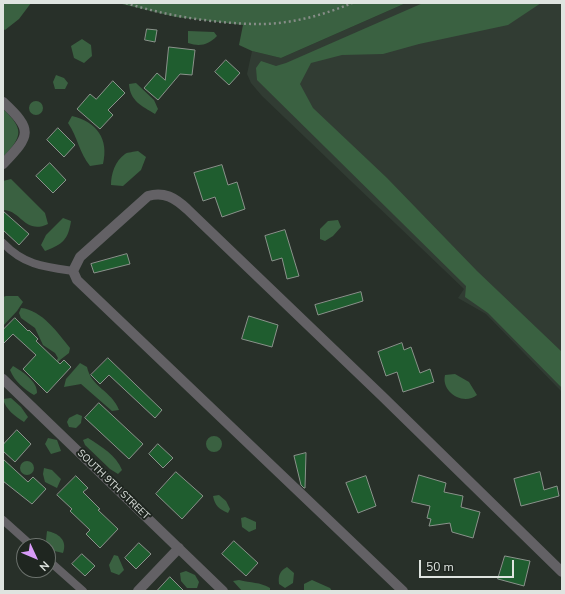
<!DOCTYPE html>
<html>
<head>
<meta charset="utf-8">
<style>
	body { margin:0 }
	#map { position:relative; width:565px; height:594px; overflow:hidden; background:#283029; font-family:"Nunito Sans",sans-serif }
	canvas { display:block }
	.frame { position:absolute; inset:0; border:4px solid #dfe4e0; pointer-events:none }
	.north { position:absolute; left:16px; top:538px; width:40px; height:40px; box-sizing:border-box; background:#1f2620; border:1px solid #6c726d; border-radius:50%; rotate:134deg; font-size:11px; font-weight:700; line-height:16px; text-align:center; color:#dfe4e0 }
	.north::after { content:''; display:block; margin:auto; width:14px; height:18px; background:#d89bf8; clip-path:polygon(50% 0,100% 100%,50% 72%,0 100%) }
	.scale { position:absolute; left:419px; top:560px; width:95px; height:18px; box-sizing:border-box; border:2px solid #dfe4e0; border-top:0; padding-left:5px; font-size:12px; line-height:14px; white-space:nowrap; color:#dfe4e0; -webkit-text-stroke:3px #1f2620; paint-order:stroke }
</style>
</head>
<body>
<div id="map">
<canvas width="565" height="594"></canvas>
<div class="frame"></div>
<div class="north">N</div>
<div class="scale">50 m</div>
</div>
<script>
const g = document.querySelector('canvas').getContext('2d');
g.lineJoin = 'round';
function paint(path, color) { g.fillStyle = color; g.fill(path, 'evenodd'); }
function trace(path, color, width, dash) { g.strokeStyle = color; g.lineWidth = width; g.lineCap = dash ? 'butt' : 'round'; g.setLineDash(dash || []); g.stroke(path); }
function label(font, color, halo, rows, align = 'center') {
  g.font = font + ' "Nunito Sans",sans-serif'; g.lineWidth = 4; g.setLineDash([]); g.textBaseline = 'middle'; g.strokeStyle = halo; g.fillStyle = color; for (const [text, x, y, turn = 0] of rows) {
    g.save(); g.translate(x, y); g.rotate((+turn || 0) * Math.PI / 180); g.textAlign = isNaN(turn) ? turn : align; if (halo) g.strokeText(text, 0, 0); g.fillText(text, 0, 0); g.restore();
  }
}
const built = new Path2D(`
	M406,3H562V392L486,314L458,298L464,289L262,96L251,83L247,74L252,51L281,58Z`);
const green = new Path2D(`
	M5,3H31L19,19L5,30L3,29V5Z
	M118,3H406L281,58L252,51L239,45L243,25L176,17Z
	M423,3H541L508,25L419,44L383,54L342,55L311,63L300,84L313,108L387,178L477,271L562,352V388L488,313L465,297L466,286L257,80L256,68L261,61L276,66L286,63Z
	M188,31L214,32L217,36C208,45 200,47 188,43Z
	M82,39L91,45L92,56L84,63L74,58L71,46Z
	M56,75L64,78L68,83L65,89H55L53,82Z
	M136,83L154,100L158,109L155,114C142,106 130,101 129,84Z
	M29 108a7 7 0 1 1 14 0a7 7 0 1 1-14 0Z
	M3,109C24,129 23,136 3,157Z
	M72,116C97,122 109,139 103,164L90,166C79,152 78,138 68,123Z
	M138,151L146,157L141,170L123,186L111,185C111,174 115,161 125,154C128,152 134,152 138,151Z
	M11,179L45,213L48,224C25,235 21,210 3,210V181Z
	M63,218L71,221C68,240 63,244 45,251L41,245L46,235Z
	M338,220L341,227L333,236L325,241L320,239V229L328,221Z
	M6,296H18L23,302L17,311L3,326V297Z
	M21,308C42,310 58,333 70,348L69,353L60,360L47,376L58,358L55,353L43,345L35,328L21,318L19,313Z
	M80,363L87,367C91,387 112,391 119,410L112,411L81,384L64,387L66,379Z
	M13,366C22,371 38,382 37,393L34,395C24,389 15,382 10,370Z
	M455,374L469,382L477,395C463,406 441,392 445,375Z
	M11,398L21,407L28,417L24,422C15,416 6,410 3,399Z
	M77,414L82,416L81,423L76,428L69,427L67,422L69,418Z
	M206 444a8 8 0 1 1 16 0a8 8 0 1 1-16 0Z
	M48,438L57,440L61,451L51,454L45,444Z
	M88,438C102,447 116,455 122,470L118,474L110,469L85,445L83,440Z
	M20 468a7 7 0 1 1 14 0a7 7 0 1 1-14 0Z
	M44,468L52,470L61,479L57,488L45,482L43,474Z
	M219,495L226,501L230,509L228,513C219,509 215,506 213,496Z
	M245,517L256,522V529L249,532L242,527L241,518Z
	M47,531C58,533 68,540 63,553L50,550L46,540Z
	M114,555L118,556L124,570L119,575L111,572L109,565Z
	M287,567L294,573L293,583L285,588L279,584C278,575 280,571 287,567Z
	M186,571L195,575L199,582L197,588H187L181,581L180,573Z
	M239,580C251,583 260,582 270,588V591H242L233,581Z
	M312,580L330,588L332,591H304V584Z`);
const building = new Path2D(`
	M147,29L157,30L155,42L145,40Z
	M169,47L195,50L192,75L180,74L158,100L144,88L157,73L165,80Z
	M226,60L240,73L229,85L215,72Z
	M113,81L125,93L108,110L113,115L100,129L77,109L90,94L96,99Z
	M58,128L75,145L64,157L47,140Z
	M50,163L66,180L53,193L36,176Z
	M222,165L228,185L237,182L245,209L222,217L215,197L203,201L194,173Z
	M3,211L29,234L19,245L3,230Z
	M285,230L299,276L287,279L282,258L272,261L265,236Z
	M127,254L130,264L94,273L91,264Z
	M361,292L363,301L318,315L315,305Z
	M249,316L278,325L272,347L242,339Z
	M15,318L28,331L29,330L38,339L36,341L60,364L64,360L71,367L47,393L23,369L36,355L13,334L3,344V330Z
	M402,343L404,350L411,347L420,373L430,369L434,382L403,392L397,372L386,376L378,352Z
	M108,358L162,410L155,418L109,375L100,384L91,375Z
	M99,403L143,444L129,459L85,418Z
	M17,430L31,444L15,462L3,451V445Z
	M158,444L173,458L163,468L149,454Z
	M306,453L305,488H304L301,485L294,456Z
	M3,459L28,482L33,477L46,489L32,504L3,481Z
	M176,472L203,496L182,519L156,494Z
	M540,472L544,490L557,486L559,496L521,506L514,479Z
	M419,475L446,483L444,492L463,496L461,507L480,512L473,538L452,532L450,523L429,526L431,519L427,518L430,506L412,502Z
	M76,476L88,488L83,492L100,509L98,510L118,529L100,548L86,534L90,530L70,511L72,509L57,495Z
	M366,476L376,506L358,513L346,483Z
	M234,541L258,563L246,576L222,554Z
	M139,543L151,554L136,569L125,558Z
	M82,554L95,566L85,576L72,564Z
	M505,556L530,561L524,586L498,579Z
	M170,577L184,591H157Z`);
const path = new Path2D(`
	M126,3C166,16 218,24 260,24C291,24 324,15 352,3`);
const service = new Path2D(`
	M3,243C24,265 44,267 73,271
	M3,520L32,546
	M48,560L83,591`);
const minor = new Path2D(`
	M3,102C33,130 31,135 3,164
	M3,379L223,591
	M138,591L179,548
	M403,591L77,280L73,271L80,257L148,196C164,191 175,198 187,209L382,396L562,572`);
const streetNames = [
	["SOUTH 9TH STREET",113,485,44]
];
paint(built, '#313c33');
paint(green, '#3a6141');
paint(building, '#1f5d2f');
trace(building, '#8a928b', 1);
trace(path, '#878d88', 2.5, [2, 3]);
trace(service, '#636165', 8);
trace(minor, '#636165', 10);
label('10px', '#dfe4e0', '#1f2620', streetNames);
</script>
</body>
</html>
